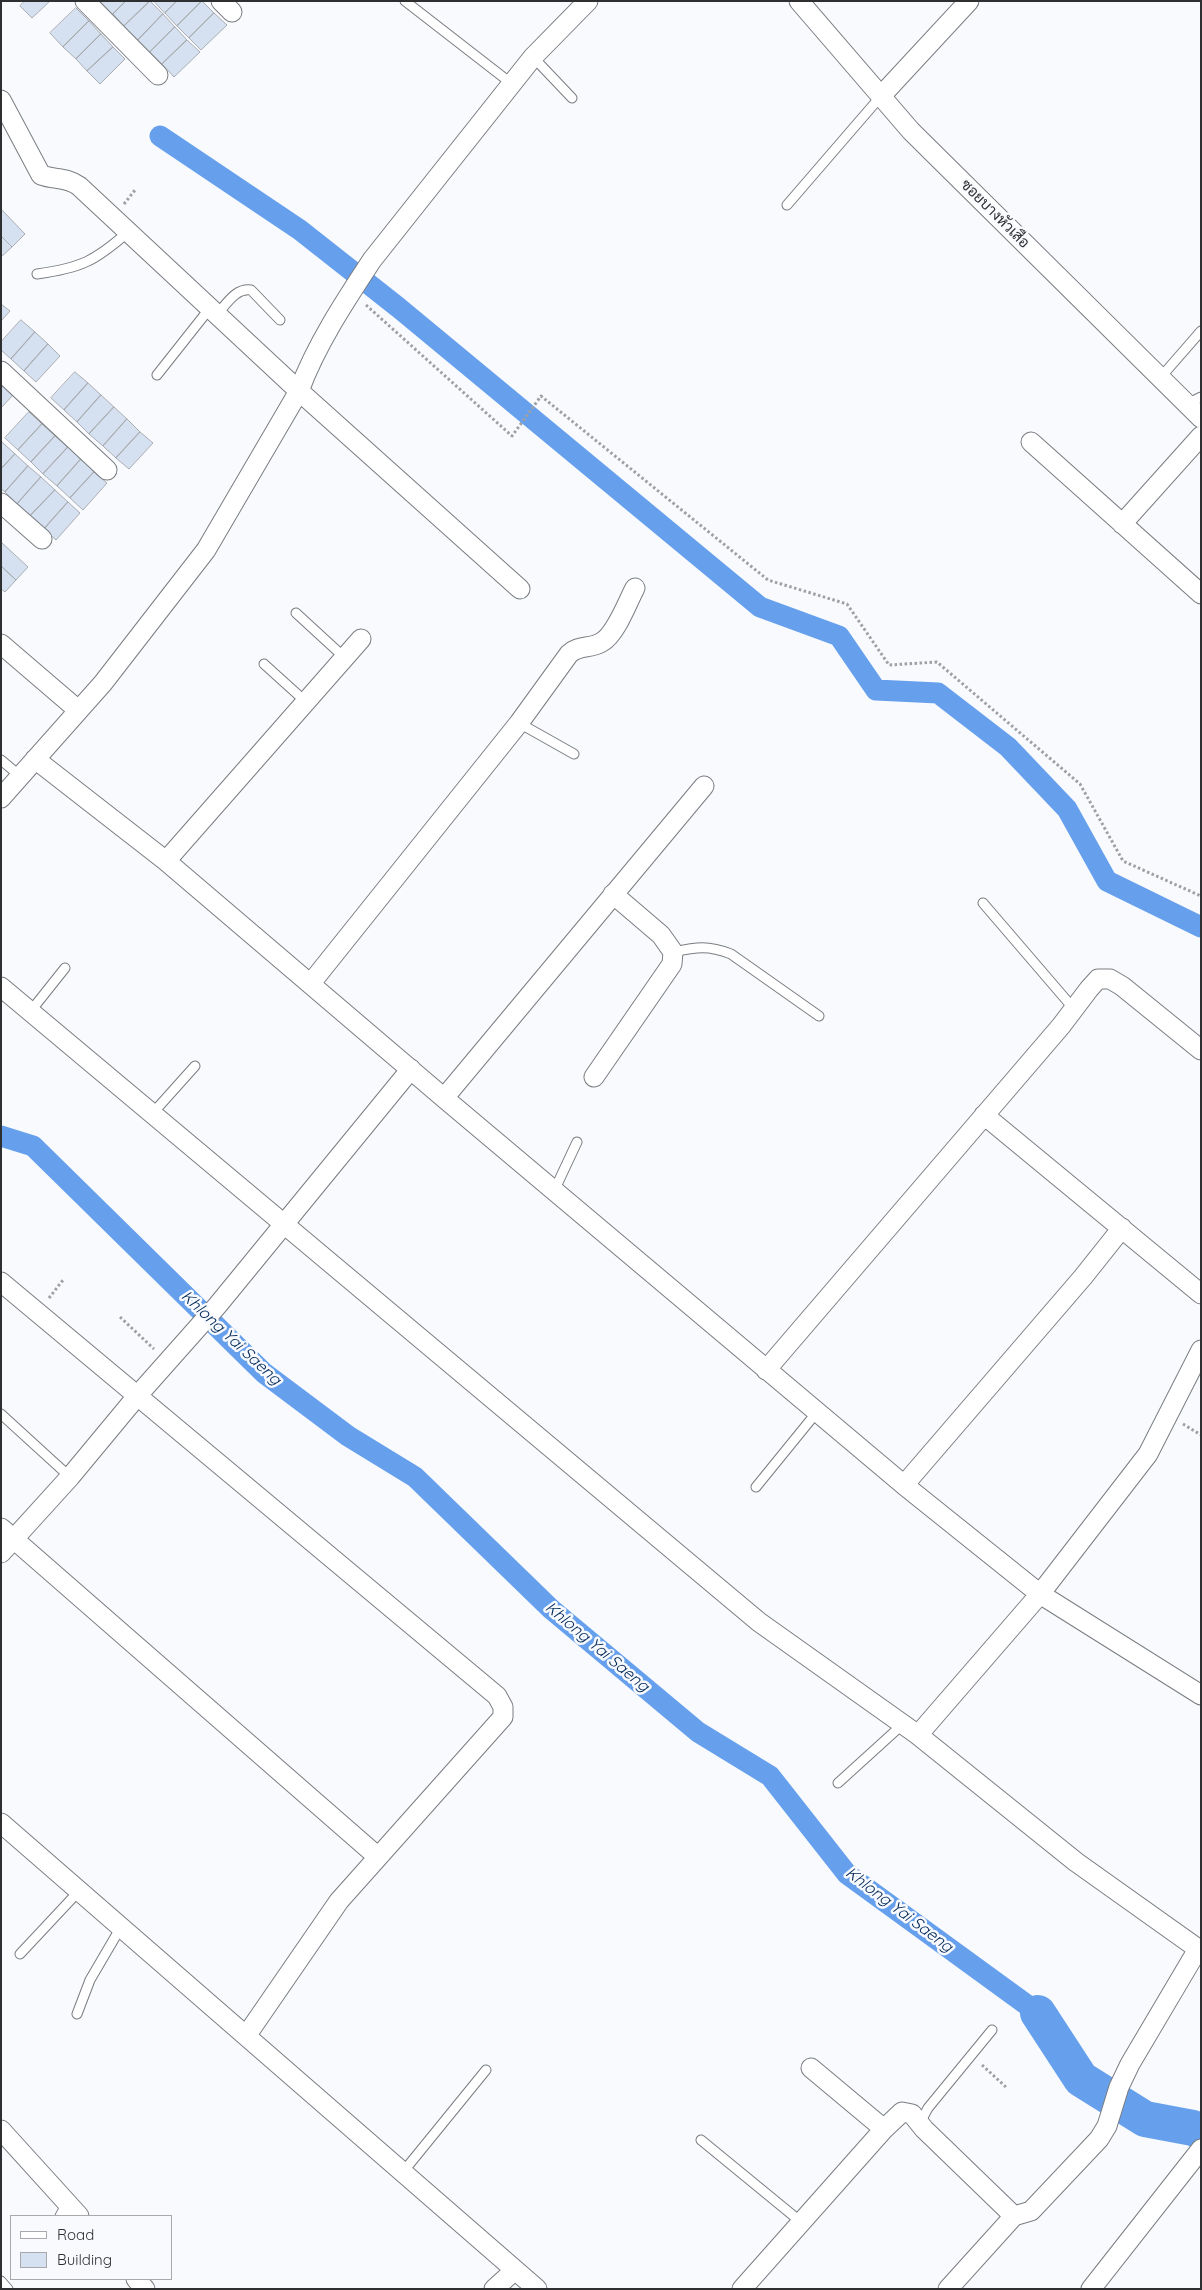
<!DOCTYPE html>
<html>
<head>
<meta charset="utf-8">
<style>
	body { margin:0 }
	#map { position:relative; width:1202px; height:2290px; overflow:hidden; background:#f8fafe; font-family:Quicksand,sans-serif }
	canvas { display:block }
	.frame { position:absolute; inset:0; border:2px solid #2e2f31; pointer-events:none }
	.legend { position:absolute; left:10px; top:2215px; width:162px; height:65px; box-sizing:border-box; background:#f8fafe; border:1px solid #a7a9ac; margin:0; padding:6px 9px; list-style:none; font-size:15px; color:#2e2f31 }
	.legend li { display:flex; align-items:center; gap:10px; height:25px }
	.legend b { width:25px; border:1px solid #a7a9ac }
</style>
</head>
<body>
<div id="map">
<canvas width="1202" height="2290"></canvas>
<div class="frame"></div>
<ul class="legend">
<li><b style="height:6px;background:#fff"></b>Road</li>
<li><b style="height:14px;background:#d5e0f1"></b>Building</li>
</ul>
</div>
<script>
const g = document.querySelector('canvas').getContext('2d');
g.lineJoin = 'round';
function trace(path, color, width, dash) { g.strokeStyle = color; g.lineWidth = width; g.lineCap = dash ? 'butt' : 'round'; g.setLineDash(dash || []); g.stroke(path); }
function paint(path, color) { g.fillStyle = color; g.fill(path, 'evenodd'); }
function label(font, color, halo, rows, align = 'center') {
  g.font = font + ' Quicksand,Sarabun,sans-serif'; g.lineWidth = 5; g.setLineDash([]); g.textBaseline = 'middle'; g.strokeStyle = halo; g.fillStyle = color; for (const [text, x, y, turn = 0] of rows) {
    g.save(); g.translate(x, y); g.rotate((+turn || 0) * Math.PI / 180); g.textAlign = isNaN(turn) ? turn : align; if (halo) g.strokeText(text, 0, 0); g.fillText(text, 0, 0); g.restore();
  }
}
const canal = new Path2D(`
	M160,136L300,230L399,308L760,607L839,636L876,690L938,693L1008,747L1067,809L1107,881L1201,927
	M1,1136L33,1146L264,1373L348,1436L415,1477L551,1609L698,1732L770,1776L847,1874L1038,2013`);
const river = new Path2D(`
	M1038,2013L1081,2079L1145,2119L1193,2128L1201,2132`);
const building = new Path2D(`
	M25,1H50L32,18L20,6Z
	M100,1H126L113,14Z
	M126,1H150L124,26L113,14Z
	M150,1L163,14L138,40L124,26Z
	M154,1H177L165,13Z
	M177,1H202L177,26L165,13Z
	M202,1L214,13L189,38L177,26Z
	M76,8L89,21L63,47L50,33Z
	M214,13L227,25L201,50L189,38Z
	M163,14L175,27L150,52L138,40Z
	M89,21L101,34L76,59L63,47Z
	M175,27L187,40L162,64L150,52Z
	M101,34L113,47L87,71L76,59Z
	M187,40L200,52L174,77L162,64Z
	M113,47L125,59L100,84L87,71Z
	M1,209L25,234L12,247L1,236Z
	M1,236L12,247L1,257Z
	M1,304L10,311L1,321Z
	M21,320L35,332L11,359L1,350V342Z
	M35,332L48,344L24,371L11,359Z
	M48,344L60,356L36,382L24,371Z
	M75,372L88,383L64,410L51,398Z
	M1,383L14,394L1,408Z
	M88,383L101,395L77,422L64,410Z
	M101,395L114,407L89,434L77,422Z
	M114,407L127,419L103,446L89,434Z
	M29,412L42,424L18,450L5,438Z
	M127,419L140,432L116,458L103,446Z
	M42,424L55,436L31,462L18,450Z
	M140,432L153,443L129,469L116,458Z
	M55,436L68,447L43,474L31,462Z
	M2,442L15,454L1,469V443Z
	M68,447L81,459L57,486L43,474Z
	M15,454L28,466L5,492L1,489V469Z
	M81,459L94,472L70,498L57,486Z
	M28,466L41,477L17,504L5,492Z
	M94,472L107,483L83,510L70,498Z
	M41,477L55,490L30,516L17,504Z
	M55,490L68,502L44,529L30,516Z
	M68,502L80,513L56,540L44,529Z
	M1,542L28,567L16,580L1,566Z
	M1,566L16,580L5,592L1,589Z`);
const path = new Path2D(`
	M124,204L135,190
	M366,305L512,436L541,396L768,580L847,604L889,665L937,662L1080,784L1123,861L1201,896
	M49,1298L63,1280
	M120,1317L154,1349
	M1183,1424L1201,1435
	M982,2065L1007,2088`);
const lane = new Path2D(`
	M405,1L512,84
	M533,57L572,98
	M787,205L881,96
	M37,274C81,268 95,261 128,232
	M217,314C227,304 235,288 251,290L280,320
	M157,375L210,308
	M1161,377L1201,331
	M1187,404L1201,397
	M296,613L345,658
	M264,664L306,702
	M519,723L574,754
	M1,760L20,776
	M983,903L1074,1009
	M673,952C697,947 708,945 731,954L819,1016
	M30,1012L65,968
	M152,1114L195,1066
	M554,1191L577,1142
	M1,1414L70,1477
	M756,1487L817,1412
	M838,1783L903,1724
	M20,1954L79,1891
	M77,2014L90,1980L121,1927
	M920,2123L928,2108L992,2030
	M701,2140L801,2222
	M403,2172L486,2070
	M60,2216L67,2203
	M1,2281L8,2289`);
const street = new Path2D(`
	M85,1L158,75
	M221,1L232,12
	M799,1L911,131L1201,418
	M881,96L969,1
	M1,100L41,175C55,180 67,177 79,186L299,391L520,589
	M1,371L107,470
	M1031,442L1201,594
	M1,503L42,539
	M1122,524L1201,436
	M1,644L78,710
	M35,759L166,861L444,1098L904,1485L1040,1594L1201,1695
	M1,798L103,683L206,550L299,391C316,345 345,301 372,260L533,57L588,1
	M166,861L361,639
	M311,983L519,723L569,654C578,645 591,649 602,642C616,634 627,603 635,588
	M1,987L759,1622L918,1735L1076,1862L1201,1951
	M594,1077L672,964L673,952L661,935L613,894
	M444,1098L704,786
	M984,1115L1201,1294
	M1,1282L497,1696L503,1707V1717L339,1901L246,2036
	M766,1370L1061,1026L1089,989L1098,979H1110L1122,986L1201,1050
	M904,1485L1083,1277L1122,1228
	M1,1528L378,1857
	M1,1553L70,1477L138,1395L217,1306L411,1069
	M918,1735L1040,1594L1148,1454L1201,1350
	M1,1823L537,2289
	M811,2068L884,2129
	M1,2130L79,2216
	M136,2279L145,2289
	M494,2289L515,2270
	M742,2289L884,2129L902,2112L912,2114L924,2129L1014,2216L1031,2211L1099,2139L1107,2126L1119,2087L1130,2064L1198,1949
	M948,2289L1014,2216
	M1091,2289L1201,2149`);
const streetNames = [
	["ซอยบางหัวเสือ",995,214,45]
];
const waterNames = [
	["Khlong Yai Saeng",231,1338,43],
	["Khlong Yai Saeng",597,1647,40],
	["Khlong Yai Saeng",899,1910,37]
];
trace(canal, '#66a0ed', 21);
trace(river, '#66a0ed', 36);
paint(building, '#d5e0f1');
trace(building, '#aaadb1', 1);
trace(lane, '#7a7d80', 11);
trace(street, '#7a7d80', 21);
trace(path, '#9ea0a3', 3, [2.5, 2.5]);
trace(lane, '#fff', 9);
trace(street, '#fff', 19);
label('15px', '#2e2f31', '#f8fafe', streetNames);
label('italic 16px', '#012858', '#f8fafe', waterNames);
</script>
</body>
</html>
